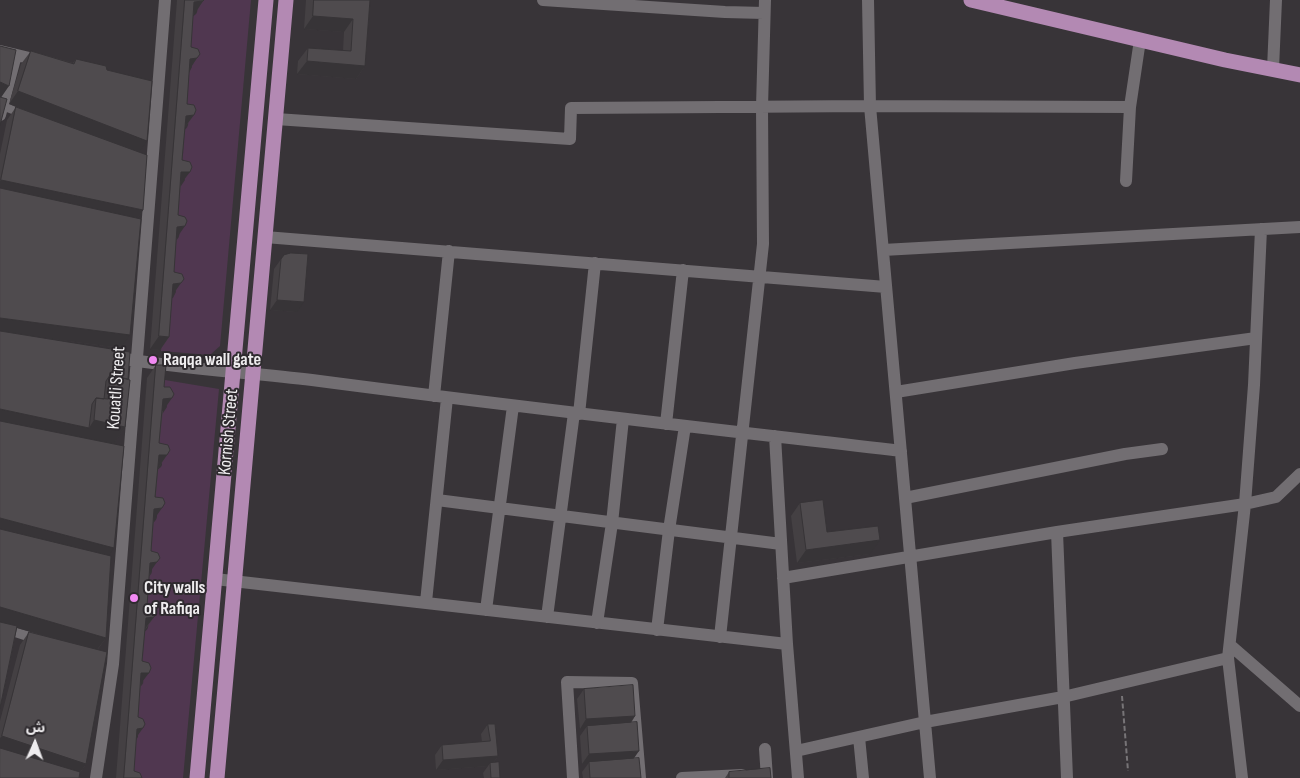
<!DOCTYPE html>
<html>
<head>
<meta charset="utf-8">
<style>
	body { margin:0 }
	#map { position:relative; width:1300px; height:778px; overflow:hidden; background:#383438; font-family:"Sofia Sans Condensed","Noto Sans Arabic",sans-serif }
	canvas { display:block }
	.north { position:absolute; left:10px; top:718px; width:50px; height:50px; -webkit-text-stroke:4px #2e2a2e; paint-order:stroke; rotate:2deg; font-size:14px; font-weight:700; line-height:20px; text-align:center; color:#efedef }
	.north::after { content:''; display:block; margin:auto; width:18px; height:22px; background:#efedef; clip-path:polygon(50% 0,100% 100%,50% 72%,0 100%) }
</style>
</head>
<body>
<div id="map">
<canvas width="1300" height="778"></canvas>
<div class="north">ش</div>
</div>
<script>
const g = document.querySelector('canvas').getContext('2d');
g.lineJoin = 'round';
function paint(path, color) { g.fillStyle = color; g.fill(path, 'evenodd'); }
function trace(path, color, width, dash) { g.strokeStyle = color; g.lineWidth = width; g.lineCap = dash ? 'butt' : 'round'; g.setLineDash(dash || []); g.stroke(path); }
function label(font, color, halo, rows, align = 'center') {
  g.font = font + ' "Sofia Sans Condensed",sans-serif'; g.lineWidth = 4; g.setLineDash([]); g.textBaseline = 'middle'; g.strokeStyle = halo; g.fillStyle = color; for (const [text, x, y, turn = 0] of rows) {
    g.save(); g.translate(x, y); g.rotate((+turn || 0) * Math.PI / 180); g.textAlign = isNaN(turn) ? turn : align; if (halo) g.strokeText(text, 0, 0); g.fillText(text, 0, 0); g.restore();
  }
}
const green = new Path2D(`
	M188,0H251L220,346L210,355L161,351L165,299L173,298L176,292L174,286L173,242C180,239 181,234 177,228L178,187L181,186L185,180L182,174V131C187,129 189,126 188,120L183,116L189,73L192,67L190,61L191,17C197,15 198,12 197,7Z
	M159,379L219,389L183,778H127L134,743L138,737L137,688C144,686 145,681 141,675L142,633C149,630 150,625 146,620V578C152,576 154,570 150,565L151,524C157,521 159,516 155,510L156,470C165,467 163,461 157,455L160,414L163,413L167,407Z`);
const path = new Path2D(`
	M1122,696L1128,771`);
const minor = new Path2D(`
	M543,0L725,12L764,13
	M868,0L870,106L930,778
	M0,51L42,61
	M1273,69L1276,0
	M0,103L31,115
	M0,115L16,55
	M276,119L570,139L571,108L870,106L1130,107
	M1126,181L1130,107L1140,40
	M265,237L886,287
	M883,250L1300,227
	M114,357C178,369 246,372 312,380C508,406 704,428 901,451
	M896,392L1075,363L1256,338
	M434,396L449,251
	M579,414L595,263
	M666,424L683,270
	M775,436L787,644L798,778
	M905,498L1125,454L1162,449
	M437,500L781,544
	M1057,532L1067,778
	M783,578L1057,532L1245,504L1276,497L1300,474
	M215,579L787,644
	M426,602L447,398
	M486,610L513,406
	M547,617L574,413
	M597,623L612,523L623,419
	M0,626L43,640
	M657,630L669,530L685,426
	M720,637L763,244L762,107L765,0
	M1230,645L1300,706
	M859,737L863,778
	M765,749L767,778
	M796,751L925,722L1063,697L1228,658
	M96,778L113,664L165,0
	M573,778L567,682L632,683L640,778
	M682,778L742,775
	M1242,778L1228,658L1245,504L1254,385L1261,229`);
const major = new Path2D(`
	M971,0L1225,60L1300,75
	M197,778L266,0
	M217,778L286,0`);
const wall = new Path2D(`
	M177,0H204L193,15L191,47L197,58L189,70L187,104L194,115L185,127L169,337L160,350L150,349Z
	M306,0H370L365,66L356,79L297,74L298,61L308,48L343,51L344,32L304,29Z
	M31,51L73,63L76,59L140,152L143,210L137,219L121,348L30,336L128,379L125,427L113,444L106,638L98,649L86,764L80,773L0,778V721L20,645L29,632L48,637L17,628L0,708V154L7,120L16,107L9,104L21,64Z
	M284,255L297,312L270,310L274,269Z
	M156,365L163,411L159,443L167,455L158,468L147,606L154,617L145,630L138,717L143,728L136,737L134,771L142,778H116L147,378Z
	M800,503L827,532L870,554L797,563L791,516Z
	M584,689L635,716L631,723L633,759L641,778H583L582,772L588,764H582L580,736L585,729H580L577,699Z
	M488,724L498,756L494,762L500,778H484L483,773L488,766L436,770L435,755L442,745L482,742L481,734Z
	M729,772L771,778H725Z`);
const shadedWall = new Path2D(`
	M203,1L194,15V2Z
	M313,16L353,19L344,32L304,29Z
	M197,58L188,72L190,59Z
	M307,61L365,66L356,79L297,74Z
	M0,82L9,86L0,99Z
	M18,91L147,141L138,154L9,104Z
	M194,115L184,128L186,116Z
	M181,172H190L180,185Z
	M1,180L143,210L134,224L0,195V181Z
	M185,226L176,239L177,227Z
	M181,283L172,296L173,284Z
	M277,300L304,302L297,312L270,310Z
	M0,318L130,335L121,348L0,332Z
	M159,336L169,337L160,350L150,349Z
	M172,398L163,411L154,412L163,399Z
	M0,409L89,428L94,420L125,427L112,446L0,424Z
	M159,455H167L158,468H149Z
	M162,508L153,521L154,509Z
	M0,518L114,548L105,562L0,534Z
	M880,540L870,554L797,563L806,550Z
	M157,562L148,575L150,563Z
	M0,607L106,638L96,651L0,623Z
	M154,617L144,630L146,618Z
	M141,673H149L139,686Z
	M635,716L628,726H587L585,729H580L586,719Z
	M143,728L133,742L137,729Z
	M2,736L86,764L77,777L0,751V738Z
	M639,751L632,761L589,762L588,764H582L589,754Z
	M498,756L491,766L490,763L488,766L436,770L443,760Z`);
const building = new Path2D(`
	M185,0H204L203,1L194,2L191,47L198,49L200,54L197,58L190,59L187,104L194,105L196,110L194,115L186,116L182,160L190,162L192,167L190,172H181L178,215L185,217L187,221L185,226L177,227L174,272L182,274L184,279L181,283L173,284L169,337L159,336Z
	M314,0H370L365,66L307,61L308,48L351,51L353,19L313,16Z
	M0,46L16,50L9,86L0,82Z
	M31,51L74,64L76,59L106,66L107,70L152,81L147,141L18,91Z
	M0,97L7,99L0,125Z
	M16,107L147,155L143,210L1,180Z
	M0,188L141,219L130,335L0,318Z
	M291,253L308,254L304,302L277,300L281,259L284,255Z
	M0,331L130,352L128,379L110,375L106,381L104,399L96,398L92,404L89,428L0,409Z
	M156,365H166L164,387H170L174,394L172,398L163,399L159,443L168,445L170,450L167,455H159L155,497L163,498L165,503L162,508L154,509L151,551L158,553L160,558L157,562L150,563L147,606L154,608L156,613L154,617L146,618L142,661L149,663L151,668L149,673H141L138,717L143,719L145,724L143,728L137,729L134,771L140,773L142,778H124Z
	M110,375L130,380L125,427L94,420L96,398L108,399Z
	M0,421L124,446L114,548L0,518Z
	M823,500L827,532L878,526L880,540L806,550L800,503Z
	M0,529L111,556L106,638L0,607Z
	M0,622L17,626L0,708Z
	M29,632L107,652L86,764L2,736Z
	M633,685L635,716L586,719L584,689Z
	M637,722L639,751L589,754L587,726Z
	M488,724H495L498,756L443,760L442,745L490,741Z
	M0,748L80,772L79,778H0Z
	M639,758L641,778H590L589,762Z
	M499,762L500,778H491L490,763Z
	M770,768L771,778H729V772Z`);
const markers = [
	[153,360,5,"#f28af3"],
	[134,598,5,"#f28af3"]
];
const poiNames = [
	["Raqqa wall gate",163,360],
	["City walls",144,588],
	["of Rafiqa",144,609]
];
const streetNames = [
	["Kouatli Street",117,388,-86],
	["Kornish Street",229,432,-85]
];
paint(green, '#503750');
trace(path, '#777477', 2, [5, 2.5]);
trace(minor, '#726e72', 12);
trace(major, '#b389b3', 15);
paint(wall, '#444043');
paint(shadedWall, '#373437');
paint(building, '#4f4b4e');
trace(building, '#373437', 1);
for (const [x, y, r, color] of markers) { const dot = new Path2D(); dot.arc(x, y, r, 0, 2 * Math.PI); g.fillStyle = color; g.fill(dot); trace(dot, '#2e2a2e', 2); }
label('bold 18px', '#efedef', '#2e2a2e', poiNames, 'left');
label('18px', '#efedef', '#2e2a2e', streetNames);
</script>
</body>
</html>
